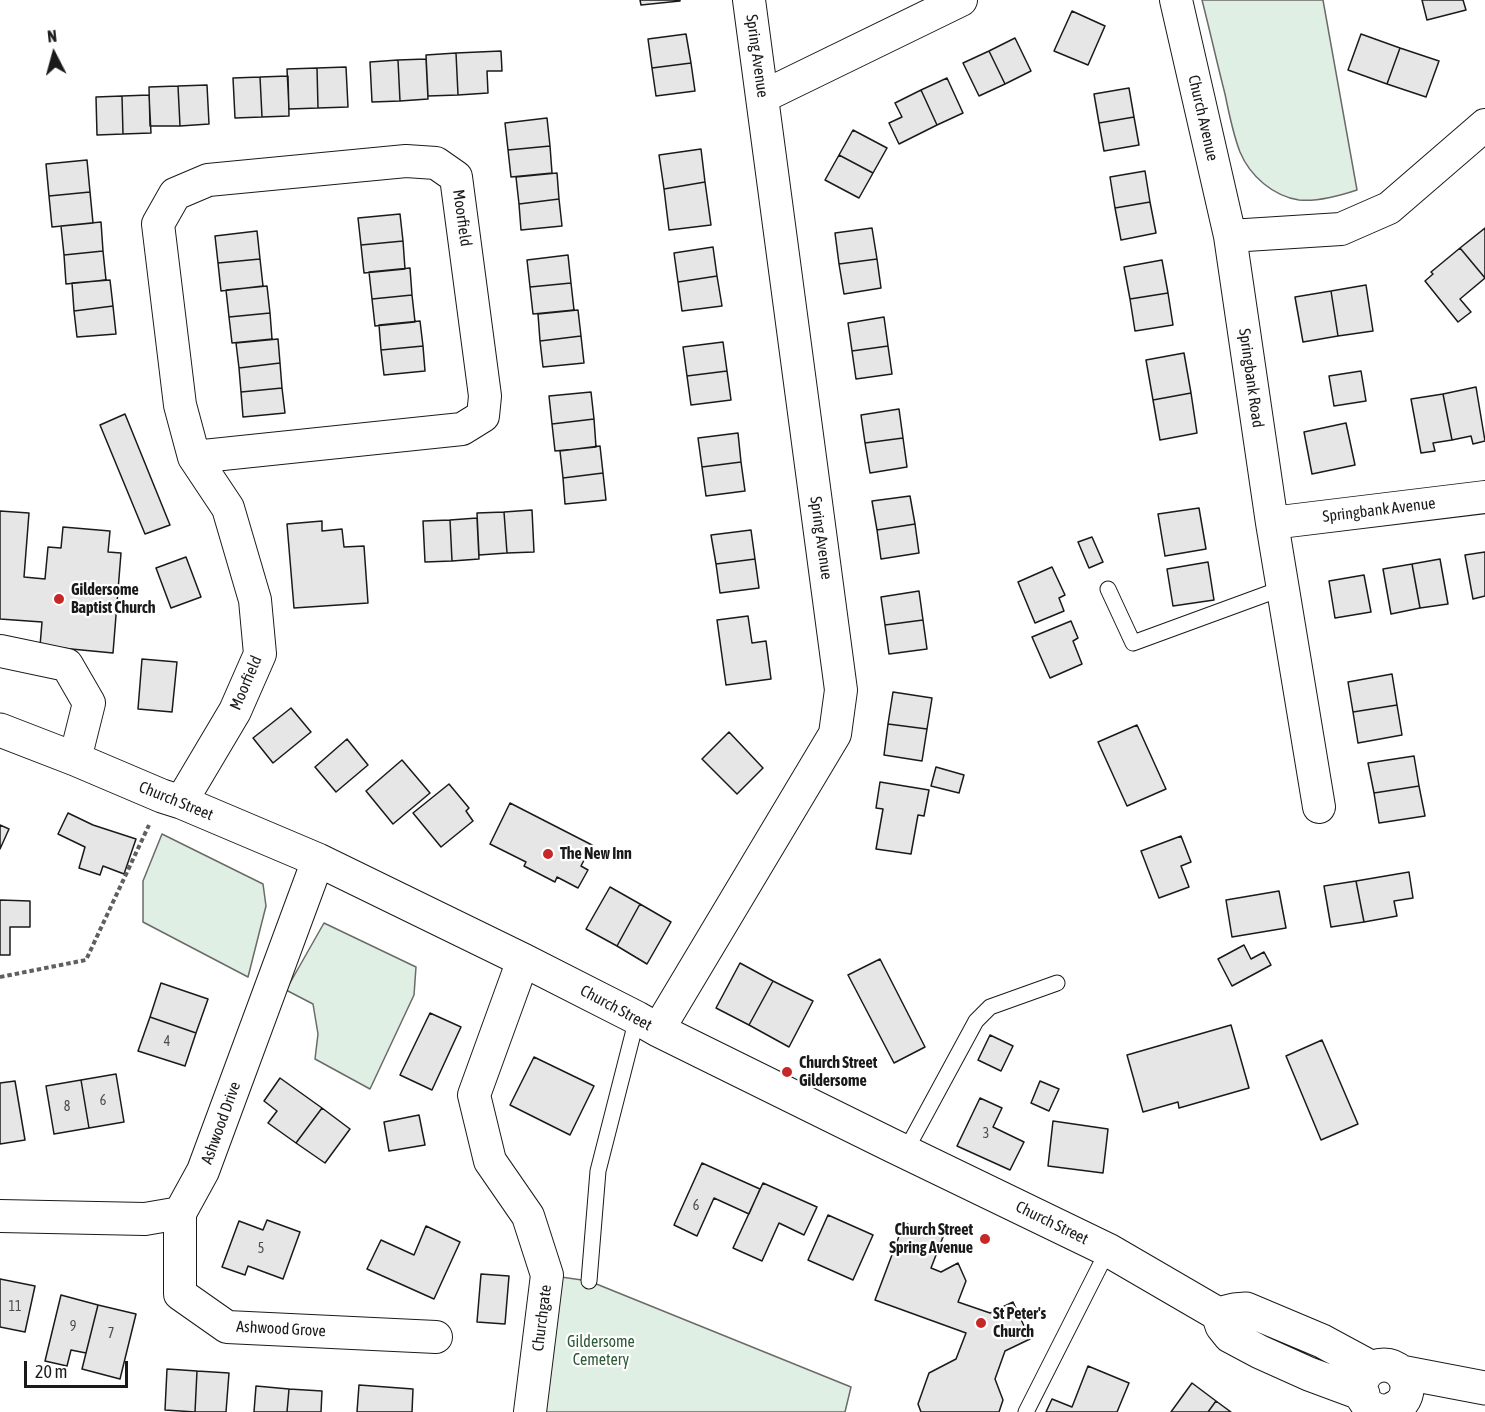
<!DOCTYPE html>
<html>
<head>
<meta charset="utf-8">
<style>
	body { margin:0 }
	#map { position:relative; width:1485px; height:1412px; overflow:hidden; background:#fff; font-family:"Asap Condensed",sans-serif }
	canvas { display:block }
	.north { position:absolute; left:24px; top:24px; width:60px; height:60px; -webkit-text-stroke:4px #fff; paint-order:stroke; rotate:354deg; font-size:16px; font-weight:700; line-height:24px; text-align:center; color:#1a1a1a }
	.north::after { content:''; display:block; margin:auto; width:21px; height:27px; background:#1a1a1a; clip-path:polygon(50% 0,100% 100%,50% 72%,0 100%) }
	.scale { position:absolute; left:24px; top:1361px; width:104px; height:27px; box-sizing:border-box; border:3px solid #1a1a1a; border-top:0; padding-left:8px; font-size:18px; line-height:21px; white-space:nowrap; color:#1a1a1a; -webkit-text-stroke:4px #fff; paint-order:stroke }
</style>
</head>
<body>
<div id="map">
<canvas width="1485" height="1412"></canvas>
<div class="north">N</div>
<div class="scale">20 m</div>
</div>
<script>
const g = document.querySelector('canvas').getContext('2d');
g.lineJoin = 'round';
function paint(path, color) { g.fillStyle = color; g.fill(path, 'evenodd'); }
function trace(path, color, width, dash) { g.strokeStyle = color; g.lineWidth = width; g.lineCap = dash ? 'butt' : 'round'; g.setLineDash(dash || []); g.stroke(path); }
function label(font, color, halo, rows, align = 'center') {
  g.font = font + ' "Asap Condensed",sans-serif'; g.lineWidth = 4.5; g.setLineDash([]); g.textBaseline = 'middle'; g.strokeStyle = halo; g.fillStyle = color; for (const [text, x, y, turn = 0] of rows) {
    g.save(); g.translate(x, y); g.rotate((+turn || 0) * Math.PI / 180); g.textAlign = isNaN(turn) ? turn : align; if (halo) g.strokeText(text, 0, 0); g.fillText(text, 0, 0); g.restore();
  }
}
const green = new Path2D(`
	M1202,0H1323L1357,190C1339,196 1318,202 1299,200C1273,196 1250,176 1240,152C1233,134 1229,114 1225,94C1217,63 1210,31 1202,0Z
	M162,834L263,884L266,906L248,977L143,922V881Z
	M324,923L416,967L414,995L370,1089L315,1059L318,1034L313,1004L286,990Z
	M547,1275L589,1281L851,1387L845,1412H530Z`);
const building = new Path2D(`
	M640,0H680V1L641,5Z
	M1422,0H1463L1466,10L1427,20Z
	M1072,11L1105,26L1088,65L1054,51Z
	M686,34L691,63L652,68L648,39Z
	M1361,34L1400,48L1387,84L1348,70Z
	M1015,38L1031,71L1005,84L989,51Z
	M1400,48L1439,61L1426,97L1387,84Z
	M501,51L502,71H487L488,93L458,95L456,53Z
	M989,51L1005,84L979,96L963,63Z
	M456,53L458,95L428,96L426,55Z
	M426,59L428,99L400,101L398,60Z
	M398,60L400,101L372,102L370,62Z
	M691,63L695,91L656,96L652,68Z
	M346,67L348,107L318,108L317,68Z
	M317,68L318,108L289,109L287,69Z
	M288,76L289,116L262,117L260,77Z
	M260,77L262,117L235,118L233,78Z
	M947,78L963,113L937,125L921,90Z
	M207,85L209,124L180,126L178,86Z
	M178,86L180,126H150L149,87Z
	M1129,88L1134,117L1099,123L1094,94Z
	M921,90L937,125L899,144L889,123L902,117L895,103Z
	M149,95L151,133L123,134L122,96Z
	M122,96L123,134L97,135L96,97Z
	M1134,117L1139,145L1104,151L1099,123Z
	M547,118L550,146L508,150L505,123Z
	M853,130L887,148L873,173L839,155Z
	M550,146L552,173L511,177L508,150Z
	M701,149L705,182L664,189L659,155Z
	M839,155L873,173L859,198L825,180Z
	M87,160L90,192L49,196L46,164Z
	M1145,171L1150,202L1115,208L1110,177Z
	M557,173L559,199L519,204L516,177Z
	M705,182L711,225L669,230L664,189Z
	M90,192L93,223L52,227L49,196Z
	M559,199L562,226L521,230L519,204Z
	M1150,202L1156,233L1121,240L1115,208Z
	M400,214L403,241L361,245L358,218Z
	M101,222L103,251L64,255L61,226Z
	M872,228L877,259L839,264L835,233Z
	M1485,228V278L1460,248Z
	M257,231L260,259L218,263L215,236Z
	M403,241L405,269L364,273L361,245Z
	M713,247L717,276L678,282L674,253Z
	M1460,248L1485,278L1460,299L1471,312L1458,322L1425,281L1433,274L1431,272Z
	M103,251L106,280L66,284L64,255Z
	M568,255L571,283L530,287L527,260Z
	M260,259L263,286L221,291L218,263Z
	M877,259L881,288L844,294L839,264Z
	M1162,260L1168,293L1130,299L1124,267Z
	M410,268L412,295L372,299L369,272Z
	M717,276L722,306L682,311L678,282Z
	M110,280L113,306L74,311L72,283Z
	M571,283L574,310L533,314L530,287Z
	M1366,285L1373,331L1338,336L1331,291Z
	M267,286L270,313L229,317L226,290Z
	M1331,291L1338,336L1303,342L1295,297Z
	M1168,293L1173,325L1135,331L1130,299Z
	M412,295L415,322L375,326L372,299Z
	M113,306L116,334L77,337L74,311Z
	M578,310L581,336L540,341L538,314Z
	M270,313L272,339L232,343L229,317Z
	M884,317L888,346L852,351L848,323Z
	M420,321L423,346L381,350L379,325Z
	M581,336L584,363L543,367L540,341Z
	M278,339L280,363L239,368L236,343Z
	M723,342L727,371L687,376L683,347Z
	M423,346L425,371L384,375L381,350Z
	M888,346L892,374L856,379L852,351Z
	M1184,353L1191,393L1153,400L1146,360Z
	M280,363L282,388L241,392L239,368Z
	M727,371L731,400L691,405L687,376Z
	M1361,371L1366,401L1334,406L1329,376Z
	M1476,387L1485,441L1473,444L1471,436L1452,440L1443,394Z
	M282,388L285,413L243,417L241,392Z
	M591,392L594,419L552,424L549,396Z
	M1191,393L1197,433L1160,440L1153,400Z
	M1443,394L1452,440L1433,443L1435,451L1421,453L1411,399Z
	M899,409L903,438L865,443L861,415Z
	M125,414L170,525L145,534L100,425Z
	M594,419L596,447L555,451L552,424Z
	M1346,423L1355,465L1312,474L1304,432Z
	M738,433L741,462L702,467L698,438Z
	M903,438L907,467L870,473L865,443Z
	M600,446L603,473L563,478L560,451Z
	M741,462L745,491L706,496L702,467Z
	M603,473L606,500L565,504L563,478Z
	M910,496L915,524L877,530L872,501Z
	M1199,508L1206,549L1165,556L1158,514Z
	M532,510L534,552L507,553L504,512Z
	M0,511L29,513L24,577L45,579L48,547L61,548L63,527L110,531L108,552L121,553L113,653L40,646L42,622L0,619Z
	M504,512L507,553L479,555L477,513Z
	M477,518L479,559L452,561L450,520Z
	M450,520L452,561L425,562L423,521Z
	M322,521V531L342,529L344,547L364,546L368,603L294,608L287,524Z
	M915,524L919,553L881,559L877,530Z
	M751,530L755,559L716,564L711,535Z
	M1092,537L1103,562L1089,568L1078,542Z
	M1485,552V596L1473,599L1465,555Z
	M186,557L201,597L171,608L156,568Z
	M755,559L759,588L720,593L716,564Z
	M1440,559L1448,604L1420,608L1412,564Z
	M1208,562L1214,600L1173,606L1167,569Z
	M1412,564L1420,608L1391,614L1383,569Z
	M1052,567L1065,595L1059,598L1064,611L1035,623L1018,582Z
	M1364,575L1371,612L1335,618L1329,581Z
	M919,591L923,620L885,625L881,597Z
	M748,616L752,643L766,641L771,679L726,685L717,620Z
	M923,620L927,649L889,654L885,625Z
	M1071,621L1078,638L1073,641L1082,664L1050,678L1032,637Z
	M142,659L177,662L172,712L138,709Z
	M1392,674L1397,705L1353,712L1348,682Z
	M893,692L932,698L927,729L888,724Z
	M1397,705L1402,735L1358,743L1353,712Z
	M291,708L311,732L273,763L253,738Z
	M888,724L927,729L922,761L884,755Z
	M1137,725L1166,789L1127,806L1098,742Z
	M729,732L763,768L737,794L702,759Z
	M347,739L368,765L336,792L315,767Z
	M1414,756L1419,786L1374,793L1368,763Z
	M402,760L430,793L393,824L366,791Z
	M936,767L964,775L959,793L931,786Z
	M880,782L929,790L924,816L918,815L911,854L876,849L883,809L876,808Z
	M449,784L469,808L466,811L473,821L441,847L413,813Z
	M1419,786L1425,816L1379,823L1374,793Z
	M510,803L592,845L581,866L588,870L578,888L557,877L555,882L524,866L526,862L490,844Z
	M68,813L93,825L136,839L124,874L103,866L100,875L79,868L85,847L58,834Z
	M0,825L9,829L0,849Z
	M1181,836L1191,862L1181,866L1189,887L1159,898L1141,851Z
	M1409,872L1413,898L1394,901L1397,916L1364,922L1356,881Z
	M1356,881L1364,922L1331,927L1324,886Z
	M610,887L640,904L617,946L586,929Z
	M1279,891L1286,928L1232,937L1226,900Z
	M0,900L30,901V927H10V955H0Z
	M640,904L671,922L647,964L617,946Z
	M1244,945L1251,959L1264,952L1271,965L1232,986L1218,959Z
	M880,959L925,1047L894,1063L848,975Z
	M740,963L773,981L749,1025L716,1008Z
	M773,981L813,1001L789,1047L749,1025Z
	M161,983L208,999L196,1033L150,1017Z
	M430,1013L461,1027L432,1090L400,1075Z
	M150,1017L196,1033L185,1066L138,1051Z
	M1231,1025L1249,1088L1179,1108L1178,1102L1143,1112L1127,1055Z
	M990,1035L1013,1046L1001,1071L978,1060Z
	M1322,1040L1358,1124L1321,1140L1286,1056Z
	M534,1057L594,1086L570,1135L510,1105Z
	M116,1074L124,1122L89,1128L81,1080Z
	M280,1078L322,1108L296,1143L268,1123L277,1111L264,1101Z
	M81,1080L89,1128L54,1134L46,1086Z
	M15,1081L25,1140L0,1144V1083Z
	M1040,1081L1059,1089L1049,1111L1031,1103Z
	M980,1098L1002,1108L993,1127L1024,1142L1010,1170L957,1146Z
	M322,1108L350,1129L325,1163L296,1143Z
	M419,1115L425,1145L389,1151L384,1122Z
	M1053,1121L1108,1129L1103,1173L1048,1166Z
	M702,1163L760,1189L749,1214L714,1198L697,1236L674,1225Z
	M763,1183L817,1207L804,1235L779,1223L762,1261L733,1248Z
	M828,1215L873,1235L853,1280L808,1260Z
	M267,1220L300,1232L283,1279L248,1266L245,1275L222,1267L239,1221L263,1230Z
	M904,1223L943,1237L931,1268L941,1272L958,1263L966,1281L958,1302L990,1313L1013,1302L1030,1339L1005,1351L995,1379L1003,1400L999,1412H921L918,1404L929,1373L956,1359L966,1333L875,1300Z
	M426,1226L460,1242L434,1299L367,1269L381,1240L414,1255Z
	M481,1274L509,1276L505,1324L477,1322Z
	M0,1279L35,1286L25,1332L0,1327Z
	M61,1295L98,1305L86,1353L71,1350L67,1366L45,1361Z
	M98,1305L136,1314L120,1379L82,1369Z
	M1088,1366L1129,1383L1117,1412H1046L1052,1399L1072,1407Z
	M167,1369L197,1371L195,1412L165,1410Z
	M197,1371L229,1373L226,1412H195Z
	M1192,1383L1216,1401L1208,1412H1171Z
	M359,1385L413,1389L412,1412H357Z
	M256,1386L289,1389L287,1412H254Z
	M289,1389L322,1391L321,1412H287Z
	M1216,1401L1231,1412H1208Z`);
const path = new Path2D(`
	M0,977L86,960L149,825`);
const service = new Path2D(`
	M1108,589L1133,643L1283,588
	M905,1152L976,1021L990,1007L1057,983
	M589,1281L598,1171L637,1018
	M1026,1412L1108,1250`);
const minor = new Path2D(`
	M1176,0L1230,236
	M762,97L961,0
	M1272,523L1485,497
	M0,651L67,665L89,703L75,759
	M181,802L235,711L260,654L255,600L228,508L194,457L180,405L158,224L175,194L208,180L406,161L436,163L456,177L485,396L483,416L462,429L194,457
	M1319,807L1272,523L1230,236L1341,229L1389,208L1485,125
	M523,960L474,1095L490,1161L528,1216L547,1275L530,1412
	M658,1030L835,734L841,690L749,0
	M180,1213V1294L227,1327L436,1337
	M0,1216L145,1219L180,1213L203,1171L318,860`);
const tertiary = new Path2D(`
	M1396,1412V1407`);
const secondary = new Path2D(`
	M0,730L75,759L162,796L181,802L318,860L523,960L637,1018L658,1030L891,1145L1108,1250L1218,1314L1222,1326L1230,1336L1260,1352L1309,1374L1363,1394
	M1218,1314L1234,1310L1246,1309L1322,1341L1372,1368
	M1361 1388a23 23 0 1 1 46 0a23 23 0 1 1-46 0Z
	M1401,1372L1485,1388`);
const markers = [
	[59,599,6,"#c62828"],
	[548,854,6,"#c62828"],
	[787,1072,6,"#c62828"],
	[985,1239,6,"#c62828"],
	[981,1323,6,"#c62828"]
];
const numberNames = [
	["4",167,1042],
	["6",103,1101],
	["8",67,1107],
	["3",986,1134],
	["6",696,1206],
	["5",261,1249],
	["11",15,1307],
	["9",73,1327],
	["7",111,1334]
];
const streetNames = [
	["Spring Avenue",757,56,82],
	["Church Avenue",1203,118,77],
	["Moorfield",462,218,82],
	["Springbank Road",1251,378,82],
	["Springbank Avenue",1379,510,-7],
	["Spring Avenue",821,538,82],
	["Moorfield",246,683,-67],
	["Church Street",176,801,22],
	["Church Street",616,1008,28],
	["Ashwood Drive",221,1123,-70],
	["Church Street",1052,1223,26],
	["Churchgate",542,1318,-83],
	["Ashwood Grove",281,1329,3]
];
const poiNames = [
	["Gildersome",71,590],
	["Baptist Church",71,608],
	["The New Inn",560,854],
	["Church Street",799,1063],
	["Gildersome",799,1081],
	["Church Street",973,1230,"right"],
	["Spring Avenue",973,1248,"right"],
	["St Peter's",993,1314],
	["Church",993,1332]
];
const parkNames = [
	["Gildersome",601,1342],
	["Cemetery",601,1360]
];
paint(green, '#e0efe3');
trace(green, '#6a6a6a', 1.5);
paint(building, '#e6e6e6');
trace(building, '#1a1a1a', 1.5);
trace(service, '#1a1a1a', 17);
trace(minor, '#1a1a1a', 34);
trace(tertiary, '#1a1a1a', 35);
trace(secondary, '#1a1a1a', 35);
trace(path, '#5f5f5f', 4, [4.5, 3]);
trace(service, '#fff', 15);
trace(minor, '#fff', 32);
trace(tertiary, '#fff', 33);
trace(secondary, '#fff', 33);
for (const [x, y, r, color] of markers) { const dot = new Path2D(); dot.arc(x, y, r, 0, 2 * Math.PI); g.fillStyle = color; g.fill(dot); trace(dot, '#fff', 2); }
label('14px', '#4d4d4d', null, numberNames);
label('16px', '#1a1a1a', '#fff', streetNames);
label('bold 16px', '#1a1a1a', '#fff', poiNames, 'left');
label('16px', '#2b5a34', '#fff', parkNames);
</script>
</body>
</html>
